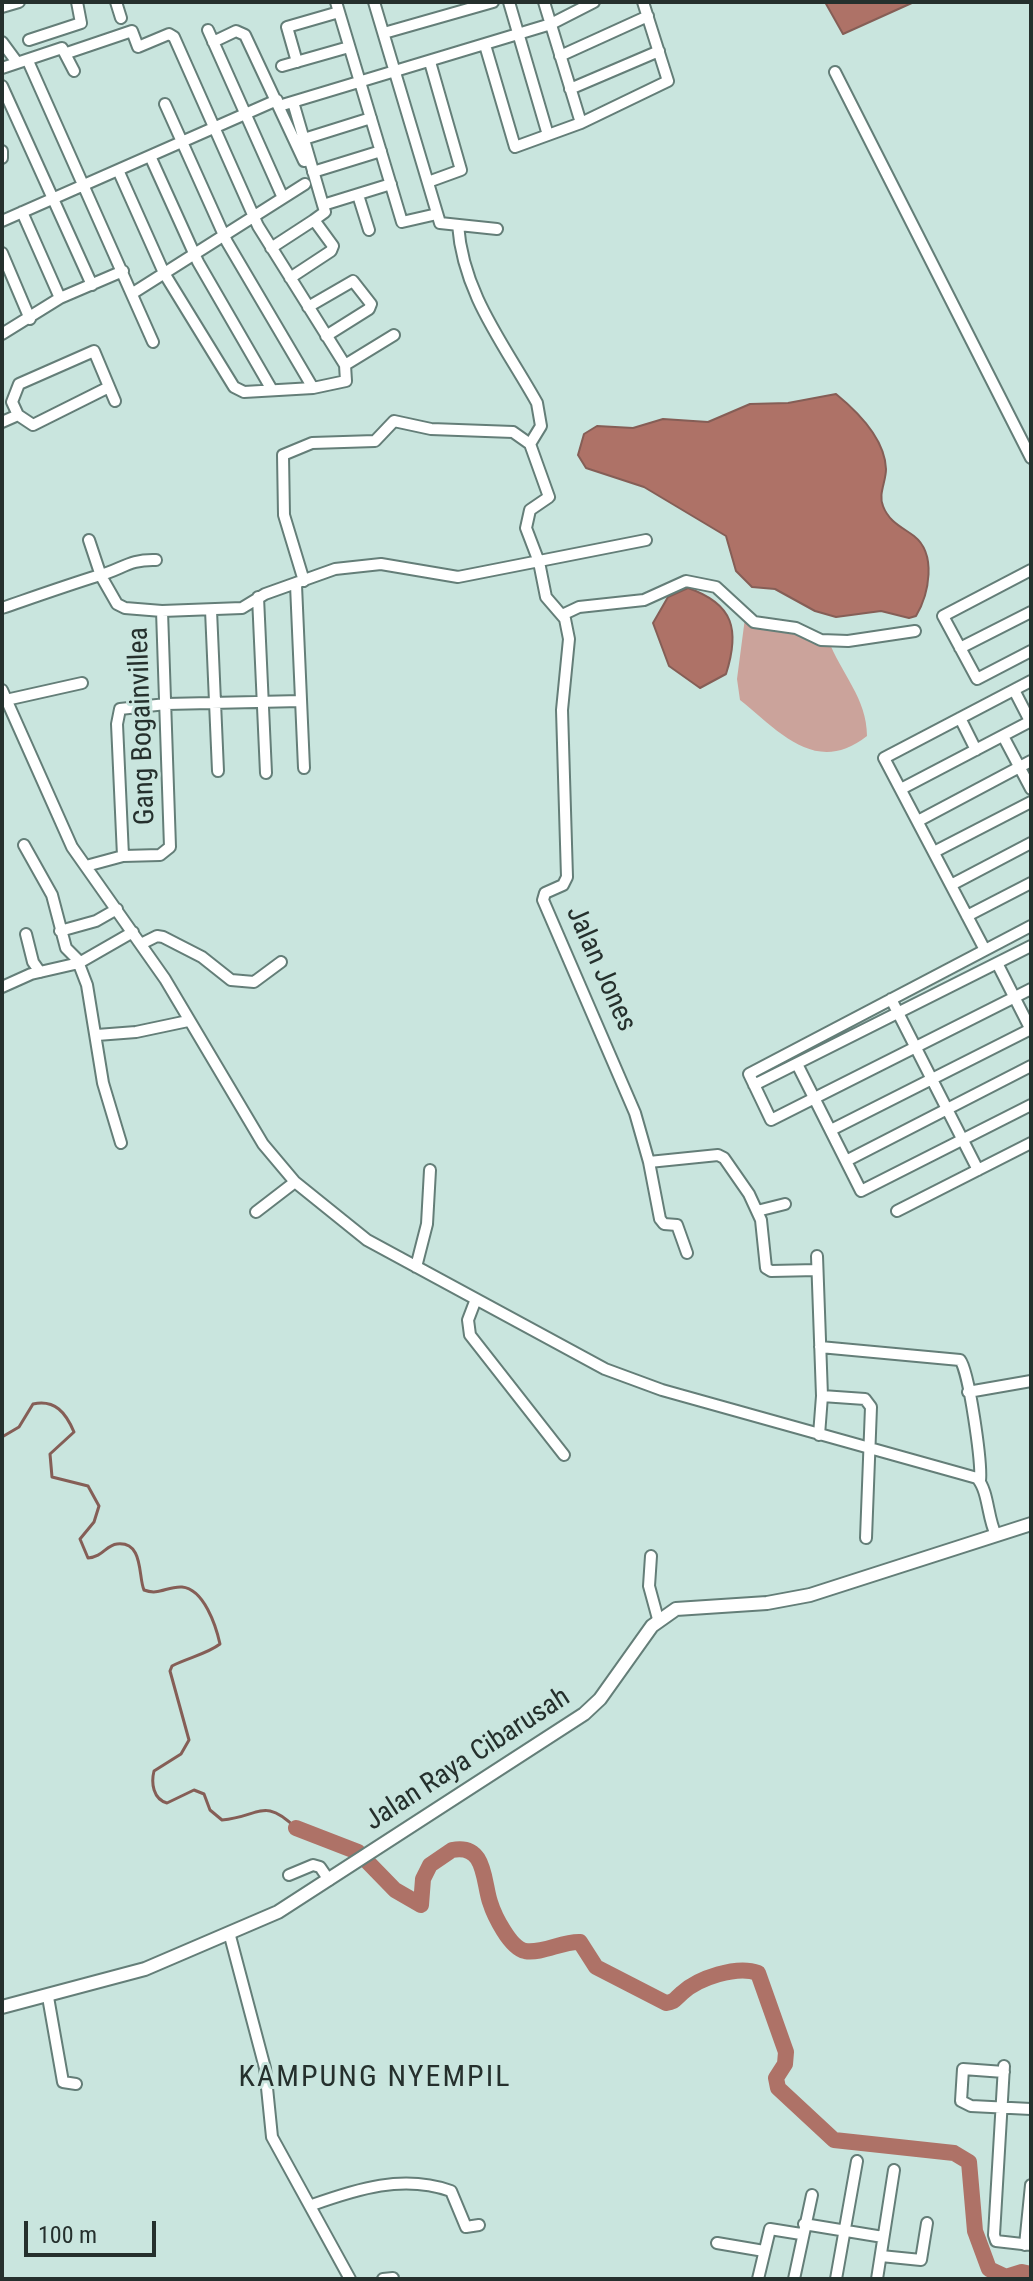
<!DOCTYPE html>
<html>
<head>
<meta charset="utf-8">
<style>
	body { margin:0 }
	#map { position:relative; width:1033px; height:2281px; overflow:hidden; background:#c9e5de; font-family:"Roboto Condensed",sans-serif }
	canvas { display:block }
	.frame { position:absolute; inset:0; border:4px solid #25302d; pointer-events:none }
	.scale { position:absolute; left:24px; top:2221px; width:132px; height:36px; box-sizing:border-box; border:4px solid #25302d; border-top:0; padding-left:10px; font-size:24px; line-height:28px; white-space:nowrap; color:#25302d; -webkit-text-stroke:6px #c9e5de; paint-order:stroke }
</style>
</head>
<body>
<div id="map">
<canvas width="1033" height="2281"></canvas>
<div class="frame"></div>
<div class="scale">100 m</div>
</div>
<script>
const g = document.querySelector('canvas').getContext('2d');
g.lineJoin = 'round';
function paint(path, color) { g.fillStyle = color; g.fill(path, 'evenodd'); }
function trace(path, color, width, dash) { g.strokeStyle = color; g.lineWidth = width; g.lineCap = dash ? 'butt' : 'round'; g.setLineDash(dash || []); g.stroke(path); }
function label(font, color, halo, rows, align = 'center') {
  g.font = font + ' "Roboto Condensed",sans-serif'; g.lineWidth = 6; g.setLineDash([]); g.textBaseline = 'middle'; g.strokeStyle = halo; g.fillStyle = color; for (const [text, x, y, turn = 0] of rows) {
    g.save(); g.translate(x, y); g.rotate((+turn || 0) * Math.PI / 180); g.textAlign = isNaN(turn) ? turn : align; if (halo) g.strokeText(text, 0, 0); g.fillText(text, 0, 0); g.restore();
  }
}
const green = new Path2D(`
	M745,618L775,619L828,639C841,674 867,698 867,736C816,776 780,732 740,700L737,679Z`);
const water = new Path2D(`
	M825,2H914L843,34Z
	M836,394C858,412 885,439 886,469C886,482 878,494 883,506C889,522 902,527 914,536C937,554 929,594 916,616L909,618L881,611L836,617L815,611L775,589L752,587L736,571L726,536L644,487L586,468L578,455L584,434L597,426L633,428L663,419L708,422L750,404L788,403Z
	M688,588C734,604 740,630 726,674L700,688L669,666L653,623L668,597Z`);
const stream = new Path2D(`
	M2,1437L19,1427L33,1404C55,1399 66,1413 74,1432L50,1454L52,1477L88,1486L99,1506L94,1522L80,1539L88,1558C103,1557 106,1545 117,1544C144,1541 138,1577 144,1590C159,1596 167,1586 182,1587C204,1589 216,1626 220,1644C207,1654 187,1658 172,1666L170,1671L189,1740L181,1754L154,1771C151,1783 153,1799 167,1803L194,1790L204,1794L210,1810L222,1820C260,1817 263,1796 296,1828`);
const river = new Path2D(`
	M296,1828L358,1852L395,1890L421,1905L423,1879L430,1865L452,1850C486,1843 483,1881 490,1902C494,1915 510,1948 525,1951C542,1954 563,1941 580,1942L596,1967L666,2003C675,2002 675,1999 682,1993C698,1978 737,1965 758,1973L786,2052L785,2064L776,2078L778,2088L834,2140L954,2153L969,2162L975,2231L989,2269L1006,2277L1022,2272L1031,2274`);
const minor = new Path2D(`
	M116,2L121,18
	M336,2L402,222L437,214
	M374,2L440,223L497,229
	M509,2L548,135
	M544,2L581,123
	M2,7L19,2
	M208,30L283,198
	M384,33L493,2
	M29,40L81,23L77,2
	M2,42L16,61
	M213,42L236,31L245,35L304,161L310,160
	M485,45L515,147L581,123L668,81L643,2
	M67,53L132,31L138,47L169,34L174,37L258,226L345,365L346,381L313,388L244,392L234,387L164,273L118,170
	M560,56L648,16
	M28,61L153,342
	M297,62L287,27L339,12
	M282,66L349,47
	M2,68L62,48L74,71
	M835,72L1031,458
	M2,86L92,285
	M570,89L659,51
	M293,102L323,205
	M165,104L227,242L313,388
	M279,106L551,24L594,2
	M304,139L371,118
	M2,151V158
	M150,156L198,262L272,390
	M313,172L381,151
	M428,182L461,170L430,62
	M358,195L369,230
	M22,212L60,298
	M314,220L325,212L323,205L391,184
	M2,221L277,100
	M458,225C463,294 504,344 537,403L541,426L530,444L549,497L530,510L526,528L539,562L546,597L565,619L569,639L562,710L567,877L563,885L545,893L543,900L635,1113L649,1162L660,1219L664,1224L677,1225L687,1253
	M271,248L314,220L333,246L331,251L290,278
	M2,253L30,319
	M133,293L305,184
	M308,307L353,281L371,304L369,309L326,336
	M2,334L60,298L123,271
	M345,365L394,335
	M109,387L33,425L18,415L12,402L19,384L94,351L115,401
	M2,422L18,415
	M89,540L101,576L117,604L125,608L162,611L242,608L265,594L335,569L381,564L458,577L646,540
	M1031,570L943,616L977,679L1031,651
	M304,581L284,515L283,455L312,443L375,441L394,421L431,429L513,432L530,444
	M296,585L304,768
	M258,597L266,773
	M2,608C34,597 65,586 97,576C122,570 128,559 156,560
	M211,610L218,771
	M562,615L579,607L644,600L686,581L716,587L754,622L796,628L821,640L848,641L915,631
	M960,648L1031,612
	M2,690L72,847L165,979L263,1144L295,1182L367,1240L605,1369L662,1390L977,1478C989,1492 987,1517 996,1535
	M1014,690L1030,721
	M6,700L82,683
	M960,718L976,750
	M1003,736L1031,789
	M901,789L1031,721
	M918,821L1031,761
	M24,845L52,895L66,948L77,959L87,985L103,1083L121,1143
	M934,852L1031,802
	M123,856L117,724L120,709L166,704L301,701
	M86,866L123,856L160,855L170,847L162,611
	M951,885L1031,843
	M967,916L1031,883
	M1031,926L749,1074L771,1120L1031,989
	M60,931L96,921L117,909
	M26,934L33,962L40,972
	M141,944L157,936L163,937L202,957L231,980L254,982L281,962
	M985,950L884,758L1031,681
	M997,963L1031,1030
	M2,987L31,974L79,963L133,932
	M891,999L978,1170
	M97,1035L136,1032L188,1021
	M797,1064L861,1191L1031,1105
	M754,1085L1031,946
	M831,1130L1031,1029
	M846,1161L1031,1066
	M649,1162L718,1155L724,1158L749,1194L761,1220L766,1268L771,1271L817,1270
	M757,1211L785,1204
	M897,1211L1031,1143
	M256,1212L295,1182
	M817,1256L822,1396L819,1435
	M416,1267L427,1224L430,1170
	M476,1299L468,1320L470,1335L564,1455
	M820,1347L960,1360C969,1371 982,1463 980,1481
	M968,1392L1031,1381
	M822,1396L865,1399L871,1407L866,1538
	M651,1556L649,1586L658,1619
	M289,1875L313,1865L320,1867L329,1880
	M230,1936L265,2068L272,2137L350,2279
	M48,1997L63,2082L76,2084
	M1004,2066L994,2235L996,2241L1031,2245
	M1004,2072L963,2069L961,2101L971,2106L1031,2109
	M312,2205C357,2189 403,2174 451,2191L466,2227L479,2225
	M804,2224L883,2237
	M717,2243L764,2251
	M1025,2245L1031,2185
	M881,2256L921,2260L927,2223
	M383,2279L393,2278
	M758,2279L770,2229L801,2234
	M794,2279L812,2195
	M836,2279L857,2161
	M877,2279L894,2170`);
const major = new Path2D(`
	M2,2007L145,1969L278,1912L584,1714L600,1699L652,1626L676,1609L767,1603L810,1595L1031,1524`);
const streetNames = [
	["Gang Bogainvillea",143,726,-92],
	["Jalan Jones",600,969,66],
	["Jalan Raya Cibarusah",468,1760,-33]
];
const neighbourhoodNames = [
	["KAMPUNG NYEMPIL",375,2078]
];
paint(green, '#cba39b');
paint(water, '#ae7267');
trace(water, '#855e56', 2);
trace(stream, '#855e56', 3);
trace(river, '#ae7267', 16);
trace(minor, '#647e78', 14);
trace(major, '#647e78', 16);
trace(minor, '#fff', 10);
trace(major, '#fff', 12);
label('28px', '#25302d', '#c9e5de', streetNames);
g.letterSpacing = '2px';
label('30px', '#25302d', '#c9e5de', neighbourhoodNames);
g.letterSpacing = '0px';
</script>
</body>
</html>
